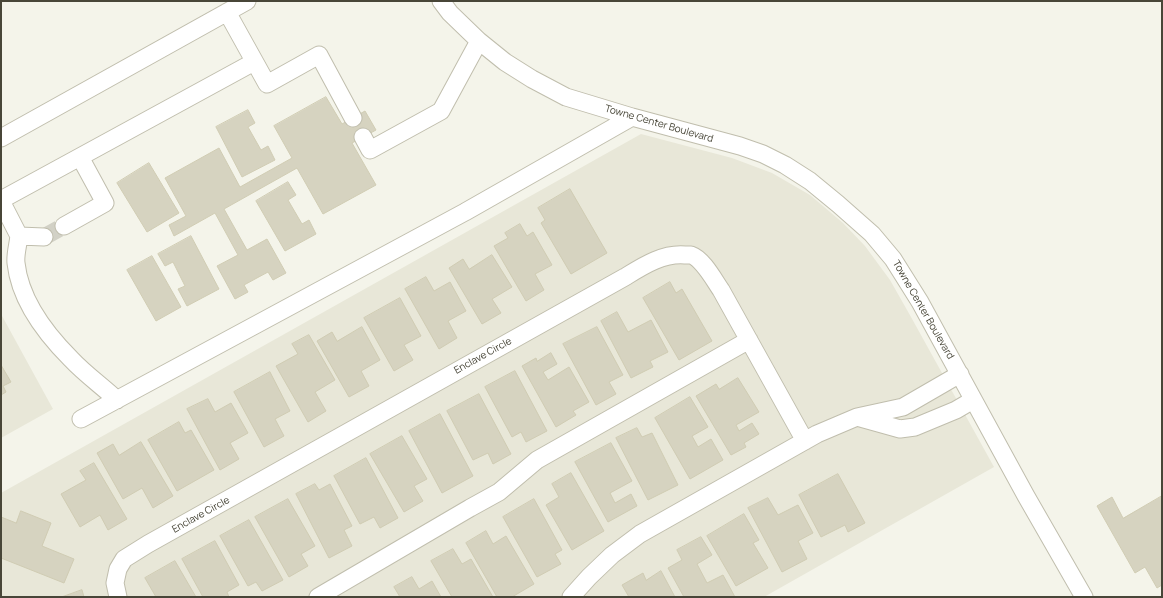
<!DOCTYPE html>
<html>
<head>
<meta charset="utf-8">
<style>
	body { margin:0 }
	#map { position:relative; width:1163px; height:598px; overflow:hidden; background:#f4f4ea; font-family:Manrope,sans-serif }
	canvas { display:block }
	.frame { position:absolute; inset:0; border:2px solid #484638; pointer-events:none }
</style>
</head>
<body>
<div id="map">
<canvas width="1163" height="598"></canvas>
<div class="frame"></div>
</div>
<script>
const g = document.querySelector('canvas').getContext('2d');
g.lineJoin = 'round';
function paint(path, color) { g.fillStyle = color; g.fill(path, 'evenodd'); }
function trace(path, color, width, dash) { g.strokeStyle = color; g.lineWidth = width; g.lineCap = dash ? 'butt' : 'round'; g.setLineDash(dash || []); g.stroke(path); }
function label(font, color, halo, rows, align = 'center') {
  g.font = font + ' Manrope,sans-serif'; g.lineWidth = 3; g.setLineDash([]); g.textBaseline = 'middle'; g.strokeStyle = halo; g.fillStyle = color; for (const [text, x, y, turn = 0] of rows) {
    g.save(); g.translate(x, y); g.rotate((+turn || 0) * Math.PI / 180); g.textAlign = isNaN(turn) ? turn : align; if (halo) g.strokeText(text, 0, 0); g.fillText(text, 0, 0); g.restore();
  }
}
const residential = new Path2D(`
	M641,134L732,158L772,173L810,195L843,223L865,246L890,280L911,317L994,467L764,597H1V493Z
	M1,314L53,409L1,438Z`);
const building = new Path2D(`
	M326,97L342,124L365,111L376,130L352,143L376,185L323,214L297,168L224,209L247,250L267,239L286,273L273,280L268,272L244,285L248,292L235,299L217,266L238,255L215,213L174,236L169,225L186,216L165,178L219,148L240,187L292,158L274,126Z
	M248,110L255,123L248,127L261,150L268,146L275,160L242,177L216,127Z
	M149,163L179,213L147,232L117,183Z
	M288,182L296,195L288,200L302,224L309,220L316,234L285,251L256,201Z
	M570,189L607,253L571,274L541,223L545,220L538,208Z
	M520,224L527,236L533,232L552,265L535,274L544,290L526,301L494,246L508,238L505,233Z
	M191,236L219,289L187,306L178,289L185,286L173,262L165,266L158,254Z
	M492,255L512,287L492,299L501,313L482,324L449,268L463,259L469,269Z
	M152,256L181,307L156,321L127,270Z
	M426,277L434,291L450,282L466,311L448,321L457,338L439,349L405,289Z
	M670,282L676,293L682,289L712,341L679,360L643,298Z
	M400,298L421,336L404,345L413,360L394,371L364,318Z
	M617,312L628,332L651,320L668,352L650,361L653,367L631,378L601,321Z
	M362,327L380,360L361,371L369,386L349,397L317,341L332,332L337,341Z
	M597,327L623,375L609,382L616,394L596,405L563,344Z
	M309,335L335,380L315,392L326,411L308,422L276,366L298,354L292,344Z
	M551,353L557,364L543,372L548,380L569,367L589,402L573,411L576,415L556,427L522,366L536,358L537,361Z
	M1,365L11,382L3,386L6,392L1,395Z
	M515,371L547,431L526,442L521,432L512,437L485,387Z
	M270,372L290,411L275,419L284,436L264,447L234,392Z
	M738,378L759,412L736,425L739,431L752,423L759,434L744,443L746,447L731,455L696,396L716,384L719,389Z
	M479,394L511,454L493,464L488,453L473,460L447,411Z
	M690,397L708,427L692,436L698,447L711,439L723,460L690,479L655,418Z
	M208,399L215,412L231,403L248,433L230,443L239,459L220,470L187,409Z
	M440,414L473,476L442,493L409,431Z
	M179,422L185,433L191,430L214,470L177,491L148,440Z
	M637,428L642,437L652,433L678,485L648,500L616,438Z
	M402,436L427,479L414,486L423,501L404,512L370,454Z
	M141,442L173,496L153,508L142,488L123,499L97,453L113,444L119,455Z
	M611,443L632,481L610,493L615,503L631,494L637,506L608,522L575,462Z
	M366,458L398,518L380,528L374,517L360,524L334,476Z
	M94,463L127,519L108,530L100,515L80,527L61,494L86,480L80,471Z
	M571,473L604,531L572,550L546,505L559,497L552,484Z
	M838,474L865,523L848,532L845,525L821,537L799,495Z
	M315,484L319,490L330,484L352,526L344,530L352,546L329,558L296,494Z
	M1162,496V585L1157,588L1145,567L1135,573L1097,506L1112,497L1123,518Z
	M768,498L778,515L798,505L813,533L798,541L807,559L782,572L748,508Z
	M288,499L315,546L301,554L308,566L289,577L255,517Z
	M534,499L562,550L555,554L561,564L537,577L503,517Z
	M21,511L51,523L42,546L74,559L64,583L1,558V517L16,523Z
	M744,514L759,540L753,543L768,568L736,586L707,536Z
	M249,520L283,580L262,591L256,582L248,586L220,536Z
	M486,531L493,544L506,536L534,584L512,597H497L466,543Z
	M701,537L712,555L697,564L707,583L723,575L735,597H684L668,568L682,560L677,550Z
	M215,541L239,585L227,592L229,597H203L182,559Z
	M453,549L462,564L471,559L493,597H452L431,561Z
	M175,561L196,597H156L145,578Z
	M661,571L675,597H629L622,585L643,573L646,580Z
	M412,577L419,589L432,581L441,597H400L394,587Z
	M82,590L84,597H62Z`);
const minorTunnel = new Path2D(`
	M44,237L64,226`);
const minor = new Path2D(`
	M441,1L450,13L479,41L505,62L532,79L566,97L632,117L740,146L763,154L785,165L810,181L838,204L872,234L893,259L920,302L1026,496L1084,597
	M227,12L267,84L319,55L353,118
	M363,137L370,150L441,111L479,41
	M1,138L247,1
	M1,200L254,62
	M1,201L19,236L44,237
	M64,226L105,203L80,157
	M19,236C18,245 15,255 16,263C20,300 46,334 71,359C85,374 102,386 117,400
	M960,374L903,407L857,417L900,429L915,427L956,410L973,400
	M81,419L465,212L632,117
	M118,597L115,583L118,569L124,559L148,544L625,277C643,266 663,253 685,255C687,255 689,255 691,255C703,259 714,280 721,290L805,441
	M318,597L470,508L499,492L537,460L749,340
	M571,597L589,577L612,555L640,534L817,434L857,417`);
const streetNames = [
	["Towne Center Boulevard",659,124,16],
	["Towne Center Boulevard",923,310,60],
	["Enclave Circle",483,356,-29],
	["Enclave Circle",201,515,-29]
];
paint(residential, '#e8e7d8');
paint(building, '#d6d3c0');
trace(building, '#d0ccb3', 1);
trace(minorTunnel, '#d2d1c6', 17, [17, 8]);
trace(minor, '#c0bead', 19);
trace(minor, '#fff', 17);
label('10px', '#484638', '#fff', streetNames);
</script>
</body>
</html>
